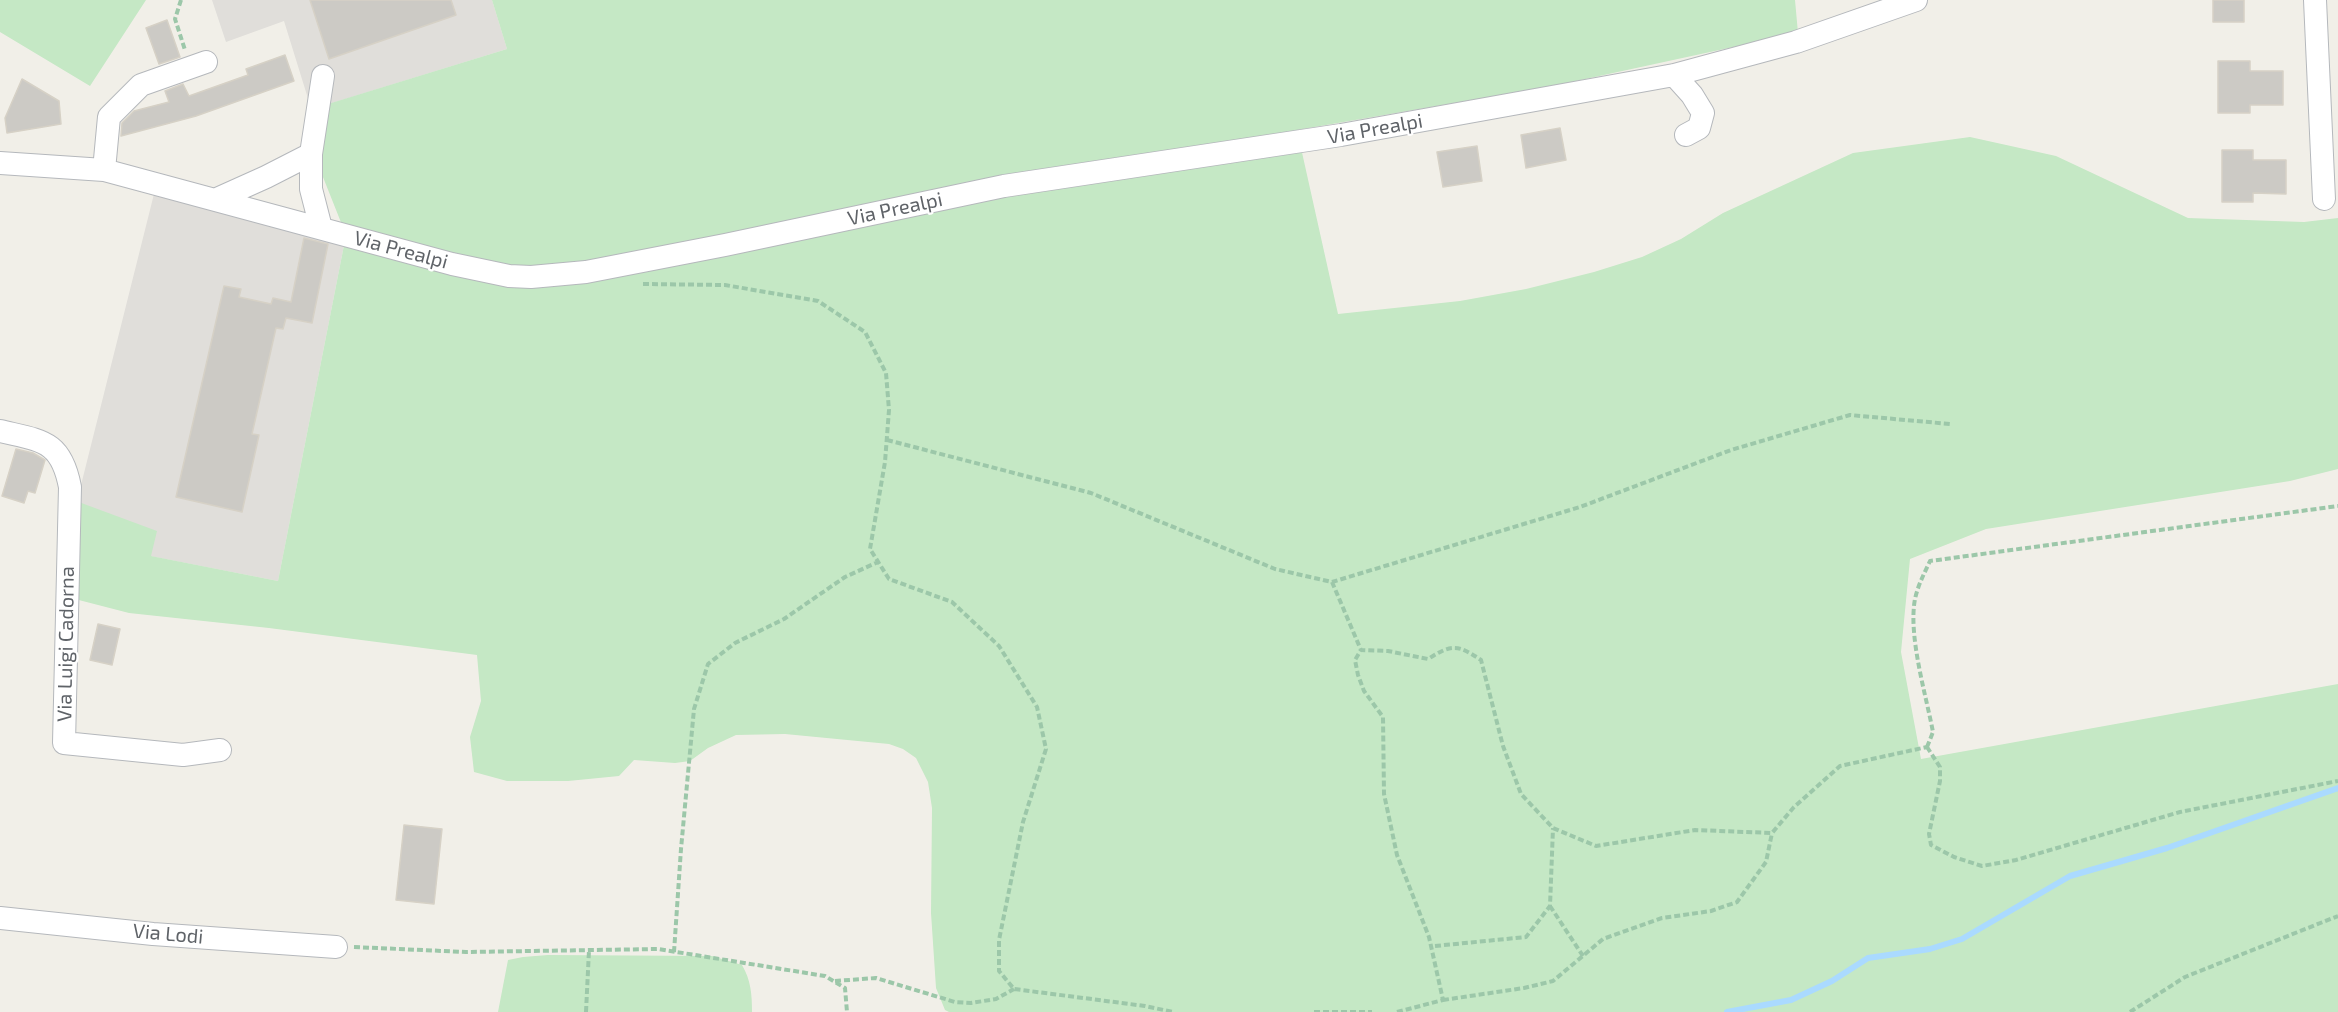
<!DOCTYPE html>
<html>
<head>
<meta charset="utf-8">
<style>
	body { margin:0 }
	canvas { display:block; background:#f1efe8 }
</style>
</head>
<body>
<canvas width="2338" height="1012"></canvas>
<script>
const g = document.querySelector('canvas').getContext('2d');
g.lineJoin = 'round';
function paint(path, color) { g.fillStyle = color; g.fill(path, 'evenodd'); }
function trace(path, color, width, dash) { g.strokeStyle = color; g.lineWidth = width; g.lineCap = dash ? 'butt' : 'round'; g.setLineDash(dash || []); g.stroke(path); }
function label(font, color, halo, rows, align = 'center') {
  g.font = font + ' "Exo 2",sans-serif'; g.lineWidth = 4.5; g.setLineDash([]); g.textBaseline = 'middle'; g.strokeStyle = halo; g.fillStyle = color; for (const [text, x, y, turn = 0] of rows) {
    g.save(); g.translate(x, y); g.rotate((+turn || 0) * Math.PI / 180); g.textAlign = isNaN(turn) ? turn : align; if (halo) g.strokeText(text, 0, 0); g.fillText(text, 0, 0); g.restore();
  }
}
const industrial = new Path2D(`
	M212,0H492L507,49L329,104L310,105L284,21L226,42Z
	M154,194L344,245L278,581L150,556L77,501Z`);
const green = new Path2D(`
	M0,0H146L90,86L0,32Z
	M492,0H1795L1798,33L1553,86L1297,130L1338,314L1460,301L1526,289L1594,272L1642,257L1681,239L1723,213L1853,153L1970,137L2056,156L2188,218L2304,222L2338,218V469L2290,481L1986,529L1910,559L1901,652L1921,759L2338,684V1012H949L945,1010L936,988L931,913L932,808L928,782L916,758L903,749L889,744L785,734L736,735L708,748L690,761L675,763L634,760L619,776L568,781H507L474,772L470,737L481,701L477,655L269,628L129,613L71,598L76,501L157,531L151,556L278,581L346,235L319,167L328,104L507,49Z
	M548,955L712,956L742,965C751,980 752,995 752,1012H498L508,960L523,957Z`);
const stream = new Path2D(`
	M1727,1012L1791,1000L1832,981L1868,958L1930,949L1962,939L2070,876L2167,848L2338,788`);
const building = new Path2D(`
	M310,0H451L456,15L329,59Z
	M2213,0H2244V22H2213Z
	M167,20L180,57L159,64L146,28Z
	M285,55L294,81L196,116L121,136L122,123L134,111L169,102L165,91L183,84L189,96L248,75L246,69Z
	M2218,61H2250V71H2283V105H2250V113H2218Z
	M22,79L59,101L61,124L7,133L5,118Z
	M1560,128L1566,160L1526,168L1521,135Z
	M1477,146L1482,181L1443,187L1437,152Z
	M2222,150H2253V160H2286V194L2253,193V202H2222Z
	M304,238L328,244L312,323L286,318L283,329L276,328L252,434L259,435L242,512L176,497L224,286L241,289L239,297L271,304L273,298L291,302Z
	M16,449L33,453L45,460L35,493L28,491L24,503L2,496Z
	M98,624L120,629L112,665L90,660Z
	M404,825L442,829L434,904L396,900Z`);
const path = new Path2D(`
	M181,0L175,19L185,50
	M643,284L725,285L818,301L865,332L886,373L889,410L885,462L870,549L889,579L952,602L999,646L1037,707L1046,749L1023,822L999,940V971L1014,989L1145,1006L1173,1012
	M887,440L1091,493L1275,569L1332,582L1580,507L1731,450L1850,415L1950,424
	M1332,582L1361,650
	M1927,747L1933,732C1926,695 1908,636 1915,599C1918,585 1924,574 1930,561L2338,506
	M1927,747L1940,767V781L1929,834L1931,845L1954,857L1982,866L2016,860L2180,812L2338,781
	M1550,906L1583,956
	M1435,946L1526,937L1550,906L1553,828
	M354,947L466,952L658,949L825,976L845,988L847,1012
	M674,952L681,849L694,709L708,664L735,643L784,619L845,577L878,562
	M835,981L876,978L955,1002L971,1003L996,999L1014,989
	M1443,1000L1524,988L1553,981L1603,939L1662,918L1711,911L1737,902L1766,862L1772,833
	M586,1012L589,950
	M1314,1012H1372
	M1397,1012L1443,1000L1429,937L1397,855L1384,794L1383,717L1364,691L1358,675L1355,660L1361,650L1388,651L1428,659C1452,644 1457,644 1481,660L1503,746L1521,794L1553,828L1596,846L1695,830L1772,833L1794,807L1840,766L1927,747
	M2130,1012L2185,977L2338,916`);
const minor = new Path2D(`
	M2315,0L2324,199
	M1674,75L1692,95L1703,113L1699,128L1686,135
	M0,163L104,170L452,264L509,276L531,277L586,272L725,245L1004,186L1341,135L1674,75L1796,42L1916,0
	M104,170L109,117L141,85L206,62
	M217,199L266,177L311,154
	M321,228L311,189V154L323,76
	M0,431C42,441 61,440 70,487L64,743L183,755L220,750
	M0,918L153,934L336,947`);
const streetNames = [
	["Via Prealpi",1375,129,-10],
	["Via Prealpi",895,209,-12],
	["Via Prealpi",401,250,15],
	["Via Luigi Cadorna",66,644,-89],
	["Via Lodi",168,934,5]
];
paint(industrial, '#e0deda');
paint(green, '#c5e8c5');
trace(stream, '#aadaff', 6);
paint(building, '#cccac5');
trace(building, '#d6d1c6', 1.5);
trace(minor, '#b5b8bc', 24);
trace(path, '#9cc7a9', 4, [6, 3]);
trace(minor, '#fff', 22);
label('20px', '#5f6368', '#fff', streetNames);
</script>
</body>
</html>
